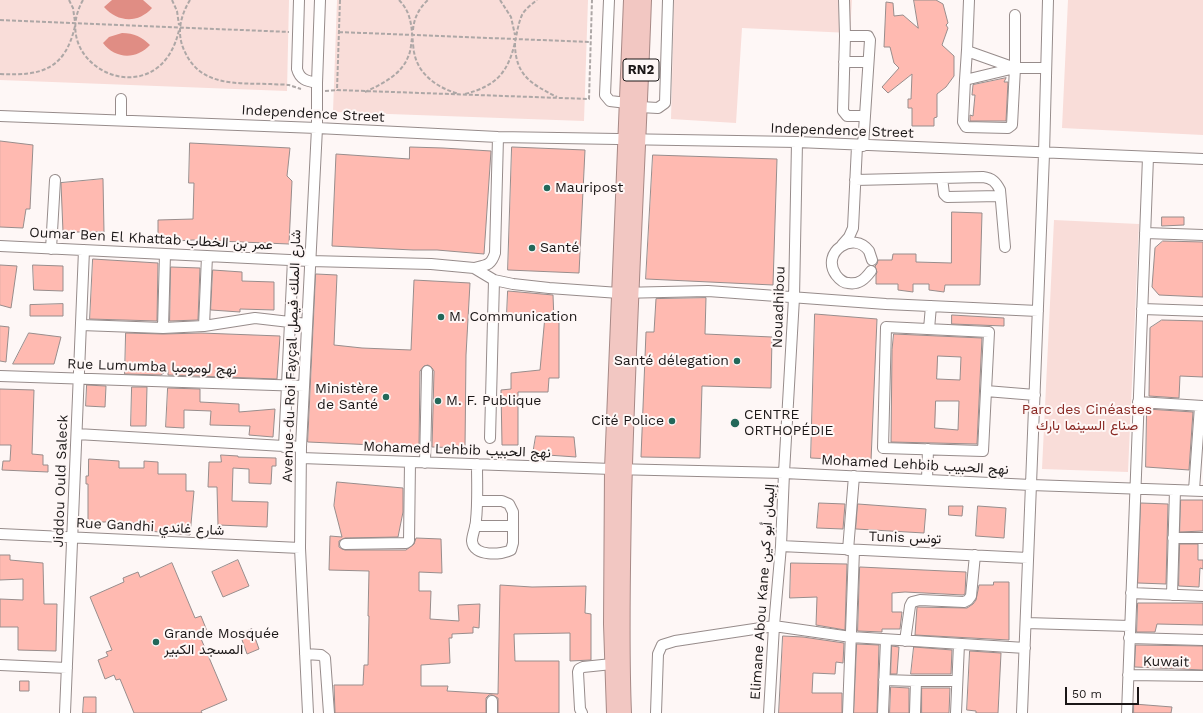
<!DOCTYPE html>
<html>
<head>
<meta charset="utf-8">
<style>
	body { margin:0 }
	#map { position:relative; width:1203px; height:713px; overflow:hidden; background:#fef7f6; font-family:"Work Sans",sans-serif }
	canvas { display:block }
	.scale { position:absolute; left:1065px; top:687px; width:74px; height:18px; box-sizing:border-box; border:2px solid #1b1717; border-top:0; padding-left:5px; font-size:12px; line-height:14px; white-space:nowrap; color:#1b1717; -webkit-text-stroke:3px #fef7f6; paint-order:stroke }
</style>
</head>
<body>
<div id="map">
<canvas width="1203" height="713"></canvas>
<div class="scale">50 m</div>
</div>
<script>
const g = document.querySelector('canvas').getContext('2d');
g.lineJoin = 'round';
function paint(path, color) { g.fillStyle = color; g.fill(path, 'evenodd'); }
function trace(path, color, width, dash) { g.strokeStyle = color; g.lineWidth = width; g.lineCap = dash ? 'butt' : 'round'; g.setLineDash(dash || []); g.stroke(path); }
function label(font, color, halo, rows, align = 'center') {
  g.font = font + ' "Work Sans",Vazirmatn,sans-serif'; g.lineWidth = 4; g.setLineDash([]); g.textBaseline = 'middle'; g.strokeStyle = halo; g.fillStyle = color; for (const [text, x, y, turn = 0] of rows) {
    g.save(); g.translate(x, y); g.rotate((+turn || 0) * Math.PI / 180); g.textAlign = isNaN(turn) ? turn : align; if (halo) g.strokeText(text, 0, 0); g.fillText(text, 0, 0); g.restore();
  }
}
const green = new Path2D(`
	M0,0H289L287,91L0,80Z
	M337,0H588L584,121L333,112Z
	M674,0H852L850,33L742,28L736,123L671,119Z
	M1068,0H1203V135L1062,128Z
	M1054,220L1139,224L1128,472L1042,469Z`);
const water = new Path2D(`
	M112,0H143L152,8C138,24 117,22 104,7Z
	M122,33C134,33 142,37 150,45C136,60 115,59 103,43L109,37Z`);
const building = new Path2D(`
	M914,0H936L943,4L948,23L946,25L948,28L942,45L954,56V76L946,87L937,94V117L934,118V126H912V108H908V99H911L912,74L888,93L882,87L899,68L894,63L890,47H884L886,2L893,3L894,16L903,15L918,28Z
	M1006,78L1004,82H1008L1006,121H970V115L973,116L975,95H972L973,85Z
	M0,141L33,145L30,209H26L23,228L0,227Z
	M190,143L290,148L287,176L292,181L289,244L193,240L158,242V220L193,219L194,183H189Z
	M410,147L443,148L491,151L484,254L437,250H413L332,246L336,154L409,159Z
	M512,147L585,150L579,273L508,270Z
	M653,155L777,159L773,285L646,279Z
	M103,179L104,232H63L61,183Z
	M952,212L982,213L980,285H945L944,292L929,290V284H913V292L898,290V284H876V275L877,272L875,266L877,264L878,260H892L893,254H916V262L951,263Z
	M1162,217H1184V225L1162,226Z
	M1163,241L1203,242V297L1159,295L1152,287L1155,248Z
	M93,259L158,263L157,321L90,319Z
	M0,265L17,266L11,308L0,305Z
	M33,265L63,266V291L34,290Z
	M171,267L200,268L198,320L170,321Z
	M213,270L242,272V281L274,282V310L240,309V312L211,310Z
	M316,274L337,275L334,345L362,348L411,350L414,280L470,283L466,355L465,448L432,447L434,371L432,368L428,365L424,366L420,371L419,447L308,442Z
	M508,291L553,295L554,320H559V378H549L548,392H518V445H502L501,390L511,389V373L540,370L545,316L507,314Z
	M706,298L705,334L772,337L771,388L702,386L700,458L641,457L646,332H654L656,299Z
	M63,304V316H30V305Z
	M815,314L877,319L871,461L811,458Z
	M952,315L1004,318V326L952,324Z
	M1162,320L1203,321V377L1180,376L1179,398L1149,396L1150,328Z
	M0,326L9,327L6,362L0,361Z
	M29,333L61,337L54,364H13Z
	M126,333L163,334L201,333L280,336L277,379L168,375V370L161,375L125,374Z
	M894,334L982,338L977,444L891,442L892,350ZM938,356L961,357L960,380L937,379ZM936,401H959L958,430L935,428Z
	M87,385L106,386L105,407L86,406Z
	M132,387H147L146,426H131Z
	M168,388L200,389V402L239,404V412L275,409L273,437L249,435L250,426L210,425L211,411L184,410V428L166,427Z
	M0,389L34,390L32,454L43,455V465H48V472L2,470L3,461H10L11,445H0Z
	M1147,409L1193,412L1189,470L1146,467Z
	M536,436L574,437L576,457L533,454Z
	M221,455L238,456V457L276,458V466H272L271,484L249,483V469L233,468L232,501L268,502L267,527L218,525L217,487H208L209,462H221Z
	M89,459L119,461V468H144V461L158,462V474H186V491H194L190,535L149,531L150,523H124V522H88V484H86V476H88Z
	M337,482L403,488V512L398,537L345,538L339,541V547L342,549L345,550H406L414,544L416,538L441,539L442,573L419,572V591H431L430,619L459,621L458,605L480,604L479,628L473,627V633L452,634V638H449L450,663L421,665V686H448L447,691L498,694L500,585L532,587L586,586L585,613L591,614V660L570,661V633L514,634L515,661H559V713H498V698L492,695H489L486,698V713H335L334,685H363L364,665H368L369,616H368L369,571L329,570L330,536L342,537L334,506Z
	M1181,500H1203V531L1180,532Z
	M819,503L845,504L843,529L817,528Z
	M1141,503L1168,504L1166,584L1138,583Z
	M858,504L926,509L924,533L856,529Z
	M949,506H963L962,516L949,515Z
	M978,506L1006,508L1004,538L976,536Z
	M1180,544H1198V560H1203V569L1200,568L1199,587L1179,586Z
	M0,555H10V560L43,563L44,604H57L56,651L18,650V627H0V599L23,600V579L0,580Z
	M238,560L249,586L223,597L212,572Z
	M172,563L195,618L201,616L207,631L199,634L227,700L201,711L202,713H134L120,679L116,680L114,675L105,679L98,660L108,656L106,652L112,650L90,597L124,582L123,578L138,572L140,577Z
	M791,563L847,564L845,630L816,625L817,597L790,598Z
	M860,567L966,572L965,594L963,595L905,592L892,593V612H902L900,629H882V632L858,631Z
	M994,582H1009V640L915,635L917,607L967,608L973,604L976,600L979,585H993Z
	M1138,603H1203V625L1157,624L1155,632H1137Z
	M252,629L259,649L247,654L240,634Z
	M783,636L803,637L844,643L843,663L836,662L835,674L813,673L812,693H842V713H779Z
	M857,644L879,645L877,713H854Z
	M1136,645L1203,646V670L1135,667Z
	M892,646L899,647L897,674H891Z
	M914,647L952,650L951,674H911Z
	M970,651L1001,653L998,713H976V711L967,710Z
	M20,681H29V691H20Z
	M891,687L909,688V713H890Z
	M922,688H950L949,713H922Z
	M84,697H96V713H83Z
	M1134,704L1172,707L1171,713H1134Z`);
const path = new Path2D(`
	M69,0L73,8L75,22
	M83,0C45,67 159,119 179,30
	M172,0L177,11L179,25
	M190,0C181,15 176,32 184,50C200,87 236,83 271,84C277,85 284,84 289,85C293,86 297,88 301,89
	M340,0L337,90L589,99L592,0
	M399,0C414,15 411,33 414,52C418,75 438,88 459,94
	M500,0L511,17L515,35
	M0,20L289,32
	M413,30C414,18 419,8 428,0
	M339,32L590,42
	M515,43C515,75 531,84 557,97
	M0,74C41,76 65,70 75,26
	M325,91L337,90
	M365,92C382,84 401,75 408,57C411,51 411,44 412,38
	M465,94C496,86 508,73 515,42C517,33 518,24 522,15C525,9 532,4 537,0`);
const minor = new Path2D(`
	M299,0L297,69C300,80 307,81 317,83
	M609,0L605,95L610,101L627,103
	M844,0L845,36L843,111L847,116H865
	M969,0L967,51L1015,68H1046
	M845,36H868L870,40L863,146
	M844,62H868
	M1015,68L965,80L963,122L966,127L1008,128L1012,125L1015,68V15
	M965,80L967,50
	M640,107L658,108L665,103L668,0
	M0,116L317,128L498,137L797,142L1203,159
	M121,120V99
	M942,178L944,194L947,197L1000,196
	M855,180L983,177C992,178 996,182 1000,190L1005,247
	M1145,233L1203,235
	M842,245L849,237L853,228L857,146
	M0,246L310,261L431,264L474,268L494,280L513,284L549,288L619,293L708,291L886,304L1038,311
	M51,249L55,180
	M474,268C486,265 491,266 495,253L498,137
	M871,271C865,279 859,285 848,283C844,283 839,279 836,275C820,252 854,230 869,251C870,254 871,257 872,260
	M1142,309L1203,311
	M81,325L163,328L204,326L255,318L307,324
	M204,326L207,256
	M163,328L165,254
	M929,329L931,306
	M0,376L304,386
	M986,391L983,451L883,448L886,327L989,332L986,391L1035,395
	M1138,402L1203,406
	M77,434L301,447
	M490,438L494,280
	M284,447L293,260
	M301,458L612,469L784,473L1031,485L1203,491
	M425,463L427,371
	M927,480L928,449
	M1194,490L1200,406
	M477,501H502L509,504L513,512V543L511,550C502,555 473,557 472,541C472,535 476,527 476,520C478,502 477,483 477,464
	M475,526H513
	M0,534L300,548
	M1173,538H1203
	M345,544L406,543L409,541L410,462
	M781,546L1028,558
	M848,550L854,476
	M1131,593L1203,596
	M1172,595L1175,490
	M1026,623L1130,626
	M1129,638L1203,640
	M905,641L910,606L912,602L920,600L964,602L968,600L971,596L975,555
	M305,654L321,655L325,658L329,713
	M0,665L67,668
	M1128,675L1203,676
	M884,680L916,681
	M65,713L84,250
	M308,713L300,548L301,447L317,128V83L320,0
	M492,713V701
	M582,713L580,709L578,672L579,669L583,667L612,664
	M656,713L658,654L662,645L675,641L774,626L851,637L1025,648
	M769,713L774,626L781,546L784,473L794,298L797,142
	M848,713L854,550
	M883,713L886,640
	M915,713L916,681H957
	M956,713L959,644
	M1022,713L1044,154L1048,0
	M1127,713L1148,157`);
const highway = new Path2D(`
	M614,713L611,624L612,469L631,0
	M624,713C621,642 623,572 624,502C628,334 638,167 644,0`);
const markers = [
	[547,188,4,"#23685a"],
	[532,248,4,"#23685a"],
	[441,317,4,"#23685a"],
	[737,361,4,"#23685a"],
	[386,397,4,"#23685a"],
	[438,401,4,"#23685a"],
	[672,421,4,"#23685a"],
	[735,423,5,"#23685a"],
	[156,642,4,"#23685a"]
];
const shields = [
	[641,70,36]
];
const shieldNames = [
	["RN2",641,70]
];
const streetNames = [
	["Independence Street",313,114,3],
	["Independence Street",842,131,2],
	["Oumar Ben El Khattab عمر بن الخطاب",151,239,3],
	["Nouadhibou",779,307,-88],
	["Avenue du Roi Fayçal شارع الملك فيصل",292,356,-88],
	["Rue Lumumba نهج لومومبا",152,367,2],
	["Mohamed Lehbib نهج الحبيب",457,450,2],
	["Mohamed Lehbib نهج الحبيب",915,465,3],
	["Jiddou Ould Saleck",61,481,-88],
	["Rue Gandhi شارع غاندي",150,527,3],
	["Tunis تونس",905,538,2],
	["Elimane Abou Kane إليمان أبو كين",763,592,-86],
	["Kuwait",1166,662,1]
];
const poiNames = [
	["Mauripost",555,188],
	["Santé",540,248],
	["M. Communication",449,317],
	["Santé délegation",729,361,"right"],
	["Ministère",378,389,"right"],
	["de Santé",378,405,"right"],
	["M. F. Publique",446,401],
	["CENTRE",744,415],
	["ORTHOPÉDIE",744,431],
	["Cité Police",664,421,"right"],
	["Grande Mosquée",164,634],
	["المسجد الكبير",164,650]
];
const parkNames = [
	["Parc des Cinéastes",1087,410],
	["صناع السينما بارك",1087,426]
];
paint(green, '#f9ddd9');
paint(water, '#e08d84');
paint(building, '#ffbab1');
trace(building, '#988d8c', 1);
trace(minor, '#978c8b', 12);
trace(highway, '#a78986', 16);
trace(path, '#ada7a6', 2, [4, 2]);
trace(minor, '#fff', 10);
trace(highway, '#f2c7c2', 14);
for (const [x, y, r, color] of markers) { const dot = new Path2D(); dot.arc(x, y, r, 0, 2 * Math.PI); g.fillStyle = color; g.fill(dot); trace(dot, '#fef7f6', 1.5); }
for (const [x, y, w] of shields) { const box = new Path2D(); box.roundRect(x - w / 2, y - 11, w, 22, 3); g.fillStyle = '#fef7f6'; g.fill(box); trace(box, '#1b1717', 1); }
label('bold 13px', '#1b1717', null, shieldNames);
label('14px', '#1b1717', '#fef7f6', streetNames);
label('14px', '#1b1717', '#fef7f6', poiNames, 'left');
label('14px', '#892823', '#fef7f6', parkNames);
</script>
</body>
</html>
